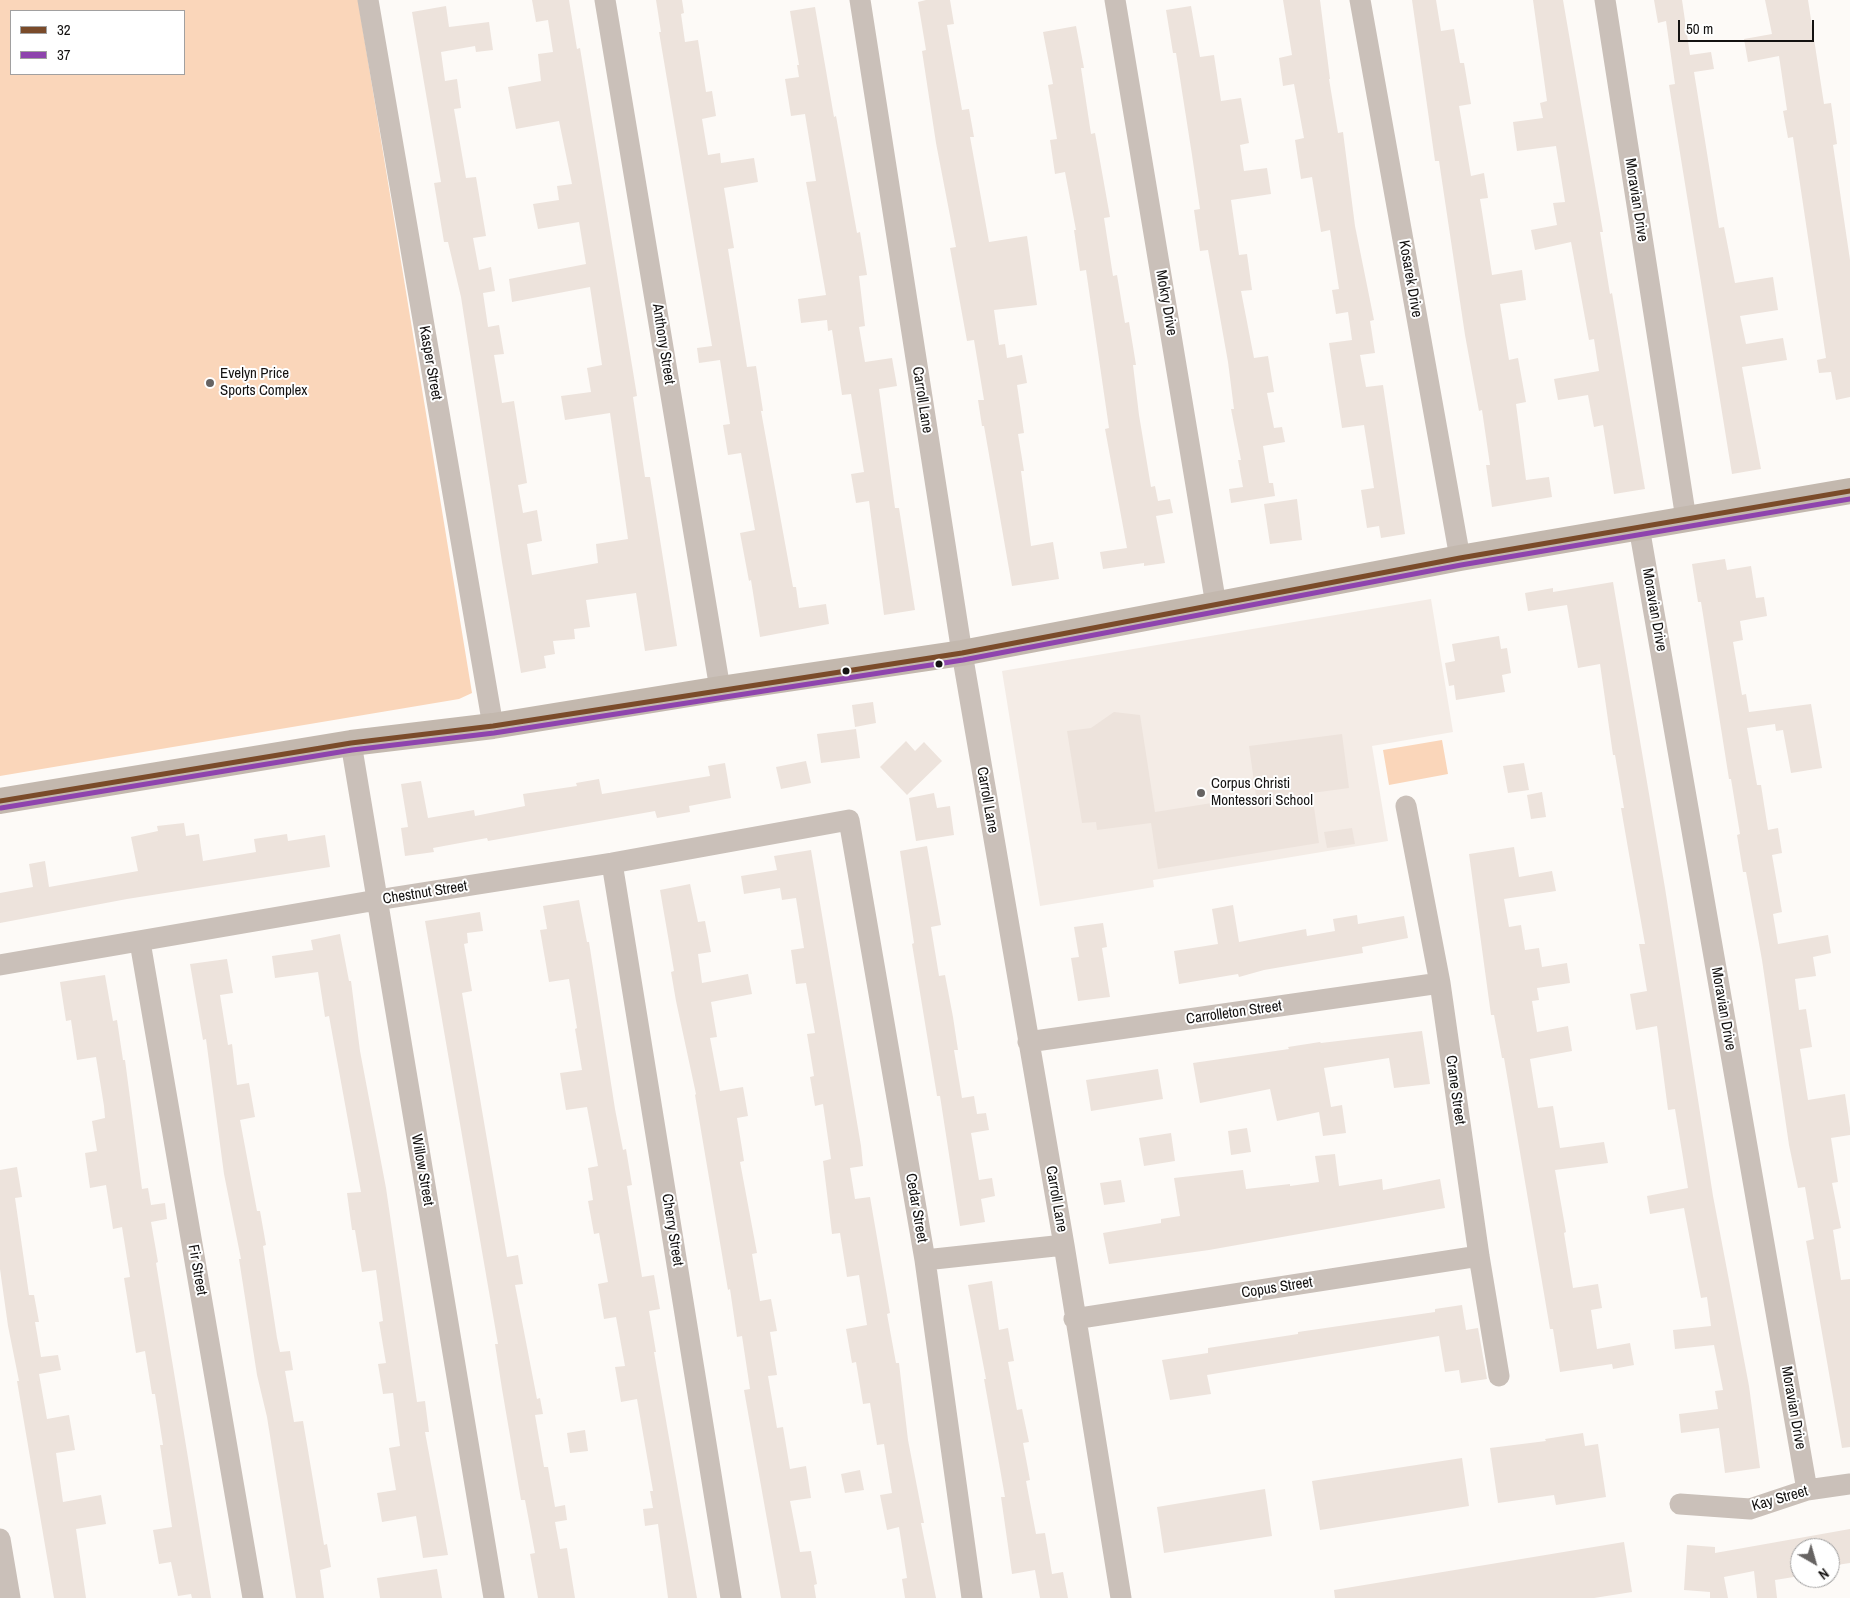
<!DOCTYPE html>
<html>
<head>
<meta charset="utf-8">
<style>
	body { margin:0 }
	#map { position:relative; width:1850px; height:1598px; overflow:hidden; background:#fdfaf7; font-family:"Archivo Narrow",sans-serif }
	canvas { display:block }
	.legend { position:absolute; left:10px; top:10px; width:175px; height:65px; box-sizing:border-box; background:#fff; border:1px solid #a1a0a0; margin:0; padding:6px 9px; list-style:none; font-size:15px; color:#141211 }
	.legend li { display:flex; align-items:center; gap:10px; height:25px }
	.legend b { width:25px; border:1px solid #a1a0a0 }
	.north { position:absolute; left:1790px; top:1538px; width:50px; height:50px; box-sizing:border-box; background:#fff; border:1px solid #a1a0a0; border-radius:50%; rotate:142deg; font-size:14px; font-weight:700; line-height:20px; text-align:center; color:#141211 }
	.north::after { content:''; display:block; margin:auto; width:18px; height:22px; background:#666362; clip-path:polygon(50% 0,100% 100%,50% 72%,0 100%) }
	.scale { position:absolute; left:1678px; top:20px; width:136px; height:22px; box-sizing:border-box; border:2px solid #141211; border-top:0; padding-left:6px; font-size:15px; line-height:18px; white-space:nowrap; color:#141211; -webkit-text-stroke:4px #fff; paint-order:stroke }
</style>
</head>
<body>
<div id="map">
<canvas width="1850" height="1598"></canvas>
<ul class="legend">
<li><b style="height:6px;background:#7a4b2a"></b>32</li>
<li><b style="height:6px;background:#8e44ad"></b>37</li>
</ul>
<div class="north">N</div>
<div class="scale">50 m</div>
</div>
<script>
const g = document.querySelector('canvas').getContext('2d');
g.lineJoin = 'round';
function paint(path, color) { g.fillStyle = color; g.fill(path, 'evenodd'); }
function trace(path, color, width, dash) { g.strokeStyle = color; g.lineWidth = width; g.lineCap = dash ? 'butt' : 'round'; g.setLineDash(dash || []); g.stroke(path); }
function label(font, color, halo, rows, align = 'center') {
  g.font = font + ' "Archivo Narrow",sans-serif'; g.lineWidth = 4; g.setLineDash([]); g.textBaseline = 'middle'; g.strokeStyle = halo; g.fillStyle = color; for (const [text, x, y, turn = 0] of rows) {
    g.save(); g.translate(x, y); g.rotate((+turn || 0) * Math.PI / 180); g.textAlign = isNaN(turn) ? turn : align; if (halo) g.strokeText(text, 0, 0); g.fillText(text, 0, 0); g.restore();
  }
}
const built = new Path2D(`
	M1431,599L1453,732L1372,746L1388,841L1153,880L1154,887L1040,906L1002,671Z`);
const green = new Path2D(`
	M0,0H358L472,693L459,699L0,776ZM11,11H184V74H11Z
	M1442,740L1448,774L1389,785L1383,750Z`);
const building = new Path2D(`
	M532,0H569L577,49L580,48L637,396L633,397L645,477H650L677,646L645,651L636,593L586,600L590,627L574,629L575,639L553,641L555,654L544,656L546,668L521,673L502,562L461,297L448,242H444L434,183L441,182L412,12L446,6L449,27L489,22L493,50L476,52L475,46L441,52L445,81L457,79L461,108L454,109L466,178L476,177L486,236L473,238L479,270L491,267L495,291L483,293L488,327L499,325L504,354L494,355L502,403L514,401L527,483L518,485L523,513L537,510L542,541L527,544L532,575L598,563L596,544L628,539L610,413L565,420L561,396L591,392L587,368L602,365L590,287L512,302L509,279L586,264L579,222L538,229L533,204L559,200L557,186L572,184L559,121L516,129L508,87L541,81L538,54L553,52L548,20L536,22Z
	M656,0H682L684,13L681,14L685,42L698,40L706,92L712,91L716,116L702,119L708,155L720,153L721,163L754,158L758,182L724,188L734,248L728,249L747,367L756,366L763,411H761L793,587H796L799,608L826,604L829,624L760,637L751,580L749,581L740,533L755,530L741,453L728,455L723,425L730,424L720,360L699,363L697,348L712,346L659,32H661Z
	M926,0H950L954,24L947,25L962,110L969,109L974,137H970L989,242L1027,236L1037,305L994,310L999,345L1005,344L1007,358L1022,355L1027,383L1017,385L1024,433L1018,434L1024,471H1021L1031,546L1053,542L1059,579L1012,586L984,426H982L978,400H984L974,340L967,341L950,248L956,247L936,143L922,51L926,50L918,2Z
	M1283,0H1320L1330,79H1329L1338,133L1343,132L1355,226L1374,320L1370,321L1375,353L1360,355L1366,387L1383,385L1405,534L1381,538L1379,526L1367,528L1361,490L1374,488L1364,425L1342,428L1329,343L1352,340L1348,312L1336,314L1332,290L1339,289L1330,230L1321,232L1312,177L1301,179L1295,140L1304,138L1294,84L1283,86L1279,58L1292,55Z
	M1412,0H1436L1441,31L1454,29L1460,63H1464L1471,104L1459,106L1471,176L1484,173L1488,198L1480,199L1492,275L1522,270L1526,300L1500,304L1509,360L1518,358L1526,402L1516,404L1526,480L1549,477L1552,497L1492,507L1486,465H1490L1482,410L1479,411L1465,335L1439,161H1435Z
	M1533,0H1563L1603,232H1600L1610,294L1612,293L1645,489L1614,494L1603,425L1594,427L1588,395L1558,400L1554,379L1599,371L1594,339L1589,340L1571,242L1535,250L1531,230L1557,225L1553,203L1565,202L1556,146L1517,151L1513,122L1543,118L1540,103L1547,101Z
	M1654,0H1682L1690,55L1711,52L1714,69L1694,72L1719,228L1724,227L1735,283L1773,277L1778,310L1740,316L1746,344L1783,338L1787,360L1742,367L1761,469L1732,474L1669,85L1675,84L1666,21L1658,23Z
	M1765,0H1808L1824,104L1831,103L1837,144L1833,145L1850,260V397L1836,400L1831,372L1819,373L1817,360L1826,358L1793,137L1788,138L1783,111L1787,110L1779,56L1748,62L1744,39L1772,34Z
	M1191,6L1200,57L1214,55L1221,101L1241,98L1249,143L1240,145L1244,171L1267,168L1271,194L1231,200L1239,255L1247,254L1252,290L1241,291L1254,358L1268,356L1274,392L1267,393L1274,428L1282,427L1285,442L1263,446L1269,483H1273L1275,496L1231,503L1229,489L1243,487L1238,460H1241L1231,409H1234L1228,362L1208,250L1200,251L1194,210L1200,209L1192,155L1176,53H1173L1166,10Z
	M815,7L834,117L836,116L857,233L860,232L867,275L859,276L865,326L859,327L865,362L892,358L897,386L879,389L895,508H899L915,610L884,615L869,501L856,503L851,474L864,472L851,394L842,395L832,330L828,331L827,320L801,323L798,299L826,295L806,182L816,181L805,114L791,116L785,79L799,77L797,65H799L790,11Z
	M1076,26L1084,68H1081L1091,134L1095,133L1110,217L1104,218L1113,276L1117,275L1125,323L1129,322L1136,365H1133L1139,415L1151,487L1155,486L1158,501L1170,499L1173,513L1156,516L1165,563L1144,566V563L1103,569L1100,552L1127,548L1105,429L1109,428L1086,270L1080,271L1074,230H1076L1065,172L1055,174L1050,140L1057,139L1048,85L1053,84L1043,32Z
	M1297,499L1302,540L1270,544L1264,504Z
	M1725,559L1727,570L1751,566L1756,598L1764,597L1767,616L1740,621L1743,640L1733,642L1742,695L1746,694L1749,712L1811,704L1822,768L1791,773L1783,730L1776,731L1775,724L1747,728L1757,785H1761L1768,830L1778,828L1782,853L1772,855L1782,912L1773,914L1778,944L1828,935L1831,953L1813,957L1816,976L1795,979L1799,1010L1806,1009L1812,1047L1800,1049L1808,1100L1845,1094L1850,1128V1135L1831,1138L1838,1182L1832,1183L1841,1228L1833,1230L1841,1280L1850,1279V1447L1842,1448L1806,1241L1814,1239L1805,1187L1798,1188L1789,1145L1762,960L1746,872H1743L1737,835L1740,834L1731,779H1729L1701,602H1698L1692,564Z
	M1613,582L1665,888L1713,1196L1749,1386L1760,1468L1725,1473L1719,1428L1681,1433L1679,1414L1718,1409L1715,1391L1723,1390L1714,1345L1675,1349L1673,1330L1711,1326L1707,1297L1701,1298L1684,1208L1650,1214L1647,1196L1688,1188L1675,1109L1668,1110L1657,1026L1636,1030L1630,994L1647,991L1639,944H1645L1629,854L1621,808H1624L1615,755H1613L1600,664L1578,668L1567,605L1528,611L1525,593L1553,588V592Z
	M1499,636L1501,649L1507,648L1511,673L1502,675L1505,692L1456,700L1454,685L1449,686L1445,663L1455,661L1452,644Z
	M873,702L876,723L855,727L852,705Z
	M1114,712L1140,715L1155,812L1256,796L1249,746L1342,734L1349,788L1312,793L1319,843L1158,869L1151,823L1097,830L1096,822L1082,823L1067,731L1091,728Z
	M856,729L860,758L821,763L817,734Z
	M906,741L915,751L924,742L942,761L907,795L880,767Z
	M806,761L811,783L781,789L776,767Z
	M725,763L731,798L689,806L690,812L657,818L655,811L488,841L487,838L433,848L434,852L405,856L401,828L408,827L401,784L421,781L428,818L474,810L475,816L525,806L523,794L577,786L576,783L599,779L602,794L710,776L708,766Z
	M1524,763L1529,790L1508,793L1503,766Z
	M1542,792L1546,817L1531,819L1527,795Z
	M934,793L937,808L950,806L954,835L916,841L909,798Z
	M184,823L186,836L199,834L203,861L256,852L254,839L287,834L288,841L325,835L330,867L127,899L0,923V893L33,887L29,864L45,861L49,887L138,871L131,837L158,831L157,826Z
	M1352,828L1355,844L1327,848L1324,832Z
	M927,846L941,925L931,927L939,976L945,975L953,1017L958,1050H954L962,1098L974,1096L977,1114L986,1113L989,1130L971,1133L979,1180L992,1178L995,1196L981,1199L985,1222L960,1226L940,1096H937L912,944L914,943L900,851Z
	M1514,847L1519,877L1552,871L1556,891L1504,899L1509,927L1521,925L1525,950L1539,948L1542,967L1567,963L1570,983L1537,988L1539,1000L1532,1001L1537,1032L1568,1026L1572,1051L1530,1059L1538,1108L1553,1106L1560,1148L1604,1142L1608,1163L1555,1170L1566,1232L1564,1233L1573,1288L1598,1284L1602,1308L1591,1310L1597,1349L1630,1343L1634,1365L1613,1369L1612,1364L1560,1372L1553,1329H1550L1504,1058H1502L1494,1015H1491L1469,854Z
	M811,850L861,1146L863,1166L850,1168L855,1199L870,1197L890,1313L887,1314L896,1363H899L908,1440L924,1523H921L936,1598H905L902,1579L907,1578L899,1527L887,1530L880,1495L892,1493L884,1444L877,1445L870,1403L863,1404L856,1362L852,1363L846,1329L867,1325L859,1275L847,1277L840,1233L832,1234L823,1161L831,1159L823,1104L815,1106L810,1077L814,1076L807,1034L815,1033L806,983L796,984L791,950L804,948L796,898L782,900L780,888L744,894L741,876L777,870L774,856Z
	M690,884L698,922L705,921L711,952L698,954L702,983L748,974L752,994L711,1002L717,1037L710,1038L720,1091L743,1087L748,1116L737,1118L744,1161L740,1162L757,1253L752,1254L760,1301L771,1299L777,1331L770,1332L777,1375L768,1376L777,1428L783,1427L790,1469L806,1466L811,1498L790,1501L800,1552L811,1551L817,1584L814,1585L816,1598H781L766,1514L744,1390L750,1389L742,1336L737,1337L730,1289L728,1290L695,1095L696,1094L676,1001L671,972L674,971L660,890Z
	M579,900L587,942H589L615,1109L623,1150L626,1149L632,1185L627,1186L642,1277L654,1275L660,1309L649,1311L656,1352H654L697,1598H668L658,1524L645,1526L643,1509L653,1508L650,1491H653L637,1399L621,1402L615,1367L625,1366L616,1317L604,1319L598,1284L608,1282L599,1233L594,1234L588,1201L593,1200L588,1168L598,1166L587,1107L566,1110L560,1073L582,1070L575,1029L577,1028L569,979L549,982L540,930L547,929L543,906Z
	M1233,905L1239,942L1306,929L1307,936L1335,931L1333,919L1357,915L1358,924L1404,916L1408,938L1362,947L1363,953L1264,970L1239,977L1238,974L1179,984L1174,951L1218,944L1212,909Z
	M480,912L483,931L467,933L468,943L464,944L472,991L462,993L507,1257L518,1255L523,1284L515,1285L537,1399L540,1398L543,1414L535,1415L544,1467H548L555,1507L565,1505L567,1520L555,1522L560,1549L567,1548L575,1598H538L530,1554L535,1553L525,1500H521L502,1389L495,1344H498L425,921Z
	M1103,923L1107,947L1102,948L1110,997L1078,1001L1071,958L1079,957L1074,927Z
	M340,934L349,981H351L360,1051L386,1188L417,1402L425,1401L429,1432H425L448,1555L423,1558L416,1516L382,1522L377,1493L396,1490L389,1448L400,1446L393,1393L383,1394L378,1364L386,1363L379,1322L383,1321L376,1270L362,1272L355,1230H352L347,1193L361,1192L329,1016L325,1017L318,972L275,978L272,956L313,950L311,940Z
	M227,959L233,993L220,995L228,1045L232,1044L237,1085L249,1083L255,1117L240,1120L257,1211H260L266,1245L263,1246L277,1338L280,1352L290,1351L293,1370L285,1371L294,1422L303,1421L324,1545L327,1544L331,1567L320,1570L324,1598H296L267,1417L257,1375L239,1259H241L224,1174L206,1039L203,1040L190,964Z
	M105,975L113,1021L117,1020L123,1060H125L142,1189L148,1188L151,1205L165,1203L167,1219L151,1222L158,1262L156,1263L211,1598H192L191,1594L178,1596L171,1562L159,1564L153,1530L172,1527L160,1445H163L155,1394H152L145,1351L136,1353L124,1278L130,1277L122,1227L113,1229L106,1185L90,1188L85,1153L97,1151L92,1121L105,1118L104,1106L96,1057L77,1060L71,1020L66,1021L60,982Z
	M1422,1031L1430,1084L1394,1088L1389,1058L1324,1068L1331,1107L1342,1105L1346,1133L1323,1136L1319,1112L1277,1121L1270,1089L1200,1103L1193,1063L1289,1049L1288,1047L1320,1042L1321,1043Z
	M1158,1069L1163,1099L1091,1111L1086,1080Z
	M1247,1128L1251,1152L1231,1155L1228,1131Z
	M1171,1133L1175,1161L1144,1166L1139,1138Z
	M1335,1154L1339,1186L1382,1179L1383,1190L1440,1179L1445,1208L1209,1250L1109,1264L1103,1233L1161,1223V1219L1180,1216L1174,1178L1243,1170L1246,1189L1290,1184V1186L1319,1182L1315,1156Z
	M17,1167L22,1197L15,1198L29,1295H34L39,1322H35L41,1357L58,1355L61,1370L39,1374L47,1419L69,1415L75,1450L56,1453L63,1502L101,1495L106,1524L76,1529L86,1598H54L17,1381H19L8,1326L0,1269V1170Z
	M1121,1180L1125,1202L1104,1205L1100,1183Z
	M992,1281L999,1330L1008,1328L1014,1361L1008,1362L1017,1410L1022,1409L1029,1442L1023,1443L1030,1480L1026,1481L1036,1534L1045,1533L1052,1574L1063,1572L1068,1598H1040L1035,1570L1012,1574L1001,1497H1005L984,1379H986L968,1285Z
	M1462,1305L1466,1330L1478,1328L1487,1379L1461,1383L1459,1370L1445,1372L1439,1336L1207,1375L1211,1394L1170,1400L1162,1360L1208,1353V1348L1298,1334V1332L1435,1312V1309Z
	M585,1430L588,1451L570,1453L567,1433Z
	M1583,1433L1585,1446L1598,1444L1606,1497L1556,1505L1554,1495L1498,1503L1490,1448L1546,1441L1545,1439Z
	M1462,1458L1469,1506L1320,1530L1312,1481Z
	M860,1470L864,1490L845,1493L841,1474Z
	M1265,1489L1272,1536L1164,1553L1157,1507Z
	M1850,1529V1563L1830,1566V1548H1800V1576L1775,1580L1777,1598H1757L1754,1571L1724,1577L1728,1598H1710V1592L1684,1590L1687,1545L1715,1547V1553Z
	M1624,1542L1632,1592L1594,1598H1335L1334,1590Z
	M437,1569L442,1598H380L377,1578Z`);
const minor = new Path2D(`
	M368,0L493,726
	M605,0L720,689
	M860,0L962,653L1064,1245L1121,1598
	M1115,0L1216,605
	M1360,0L1460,558
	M1605,0L1686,519
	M1639,527L1807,1490
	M351,743L494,1598
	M1406,806L1440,983L1479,1256L1499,1376
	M612,863L731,1598
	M140,942L253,1598
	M0,965L377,900L612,863L849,820L925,1260L972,1598
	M1028,1042L1440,983
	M925,1260L1064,1245
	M1074,1319L1479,1256
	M1680,1504L1750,1509L1807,1490L1850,1484
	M0,1539L10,1598`);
const major = new Path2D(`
	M0,801L351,743L493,726L720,689L962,653L1460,558L1850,491`);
const bus1 = new Path2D(`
	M0,801L351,743L493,726L962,653L1460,558L1850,491`);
const bus2 = new Path2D(`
	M1,808L352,750L494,733L963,660L1461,565L1850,499`);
const markers = [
	[210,383,5,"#666362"],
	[939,664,4.5,"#141211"],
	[846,671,4.5,"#141211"],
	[1201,793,5,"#666362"]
];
const streetNames = [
	["Moravian Drive",1636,200,81],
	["Kosarek Drive",1410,279,80],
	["Mokry Drive",1166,303,80],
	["Anthony Street",663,344,81],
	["Kasper Street",430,363,80],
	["Carroll Lane",922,400,81],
	["Moravian Drive",1654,610,80],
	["Carroll Lane",987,800,80],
	["Chestnut Street",425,893,-9],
	["Moravian Drive",1723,1009,80],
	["Carrolleton Street",1234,1013,-8],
	["Crane Street",1455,1090,82],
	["Willow Street",422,1170,80],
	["Carroll Lane",1056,1199,80],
	["Cedar Street",916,1208,80],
	["Cherry Street",672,1230,81],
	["Fir Street",197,1270,80],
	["Copus Street",1277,1288,-9],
	["Moravian Drive",1793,1408,80],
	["Kay Street",1780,1499,-16]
];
const poiNames = [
	["Evelyn Price",220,374],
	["Sports Complex",220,391],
	["Corpus Christi",1211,784],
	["Montessori School",1211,801]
];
paint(built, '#f4ece6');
paint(green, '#fad6ba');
paint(building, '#ede3dc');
trace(minor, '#cac0b9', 21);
trace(major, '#c3b8ae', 26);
trace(bus1, '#7a4b2a', 5);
trace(bus2, '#8e44ad', 5);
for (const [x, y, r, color] of markers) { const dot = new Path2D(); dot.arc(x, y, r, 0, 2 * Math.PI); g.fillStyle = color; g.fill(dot); trace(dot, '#fff', 2); }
label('15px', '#141211', '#fff', streetNames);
label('15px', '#141211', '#fff', poiNames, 'left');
</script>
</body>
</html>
